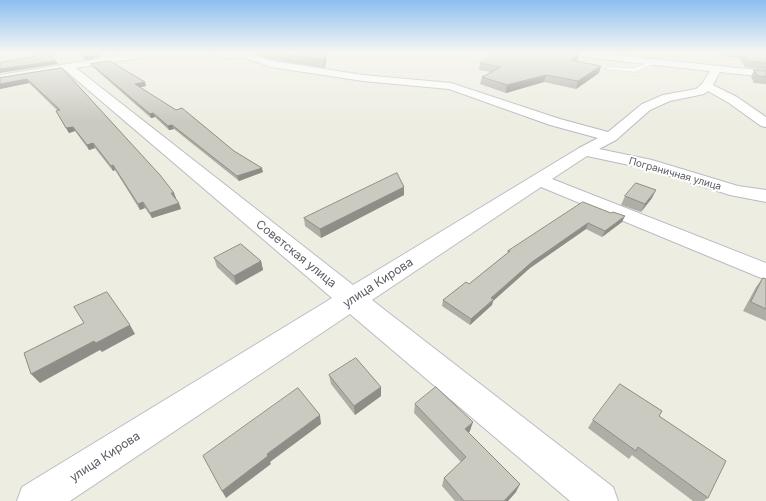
<!DOCTYPE html>
<html>
<head>
<meta charset="utf-8">
<style>
	body { margin:0 }
	canvas { display:block; background:#eeede2 }
</style>
</head>
<body>
<canvas width="766" height="501"></canvas>
<script>
const g = document.querySelector('canvas').getContext('2d');
g.lineJoin = 'round';
function trace(path, color, width, dash) { g.strokeStyle = color; g.lineWidth = width; g.lineCap = dash ? 'butt' : 'round'; g.setLineDash(dash || []); g.stroke(path); }
function paint(path, color) { g.fillStyle = color; g.fill(path, 'evenodd'); }
function label(font, color, halo, rows, align = 'center') {
  g.font = font + ' Inter,sans-serif'; g.lineWidth = 4; g.setLineDash([]); g.textBaseline = 'middle'; g.strokeStyle = halo; g.fillStyle = color; for (const [text, x, y, turn = 0] of rows) {
    g.save(); g.translate(x, y); g.rotate((+turn || 0) * Math.PI / 180); g.textAlign = isNaN(turn) ? turn : align; if (halo) g.strokeText(text, 0, 0); g.fillText(text, 0, 0); g.restore();
  }
}
const service = new Path2D(`
	M653,61L657,62L635,72L605,69L608,67L634,68Z`);
const minor = new Path2D(`
	M142,52H160L156,55L76,68L353,285L579,148L598,138L550,125L449,89L363,81L271,67L243,57L226,58L214,54L213,52H245L273,61L363,75L451,83L560,119L608,132L642,104L663,95L696,89L702,84L710,71L566,55L562,52H587L766,71V77L720,72L713,85L737,97L766,117V127L761,126L729,103L708,91L704,94L670,101L650,110L616,140L599,149L652,160L738,186L766,190V202L730,195L648,169L587,156L552,179L766,263V280L541,187L372,300L613,487L618,501H570L350,314L70,501H17L22,487L332,298L65,70L0,81V75Z`);
const wall = new Path2D(`
	M249,52H319L326,54V61L325,68L273,60Z
	M719,52H766V70L745,67L739,58L721,56Z
	M80,54L99,55L100,57L85,60L81,56Z
	M578,60L576,61L599,73L576,89L544,82L506,93L480,84L482,77L491,72L479,70L480,63Z
	M91,64L146,86L140,87L234,151L263,172L239,181L174,129L169,130L155,117L151,118L93,67Z
	M62,68L176,198L181,209L152,218L145,208L140,210L115,170L113,171L95,148L89,150L75,131L69,133L59,115L58,111L29,83L0,89V78Z
	M754,70L766,71V84L754,83L751,77Z
	M404,187V195L321,238L305,226L304,218Z
	M625,196L652,198L641,212L621,205Z
	M611,213L622,222L602,237L586,229L530,268L493,301L492,305L470,325L442,306L443,300L469,284L508,253V251Z
	M214,258L261,261L263,270L236,285L217,267Z
	M763,278L766,279V321L743,311L756,287Z
	M329,375L381,387V396L355,415L331,384Z
	M415,404L470,431L468,433L516,492L508,501H455L442,486L444,478L461,462L414,413Z
	M659,416L708,498L704,501H693L632,455L629,459L588,428L593,420Z`);
const shadedWall = new Path2D(`
	M326,54V61L325,68L324,60Z
	M579,54L578,60L569,67L571,60Z
	M99,55L100,57L85,60L84,57Z
	M56,61L58,64L0,73V69Z
	M601,66L599,73L576,89L578,81Z
	M546,75L544,82L506,93L507,85Z
	M27,79L29,83L0,89V84Z
	M145,82L146,86L136,88L135,84Z
	M153,113L155,117L151,118L150,114Z
	M172,125L174,129L169,130L168,126Z
	M73,127L75,131L69,133L66,128Z
	M93,143L95,148L89,150L87,145Z
	M113,165L115,170L113,171L111,166Z
	M262,168L263,172L239,181L237,176Z
	M404,187V195L321,238L320,229Z
	M656,190L652,198L641,212L645,204Z
	M171,193H174L176,198L173,199Z
	M143,202L145,208L140,210L138,204Z
	M179,203L181,209L152,218L150,213Z
	M625,216L622,222L602,237L605,231Z
	M588,223L586,229L530,268L493,301L492,305L470,325L471,319L491,298L532,262Z
	M261,261L263,270L236,285L234,276Z
	M130,325L135,334L102,352L100,350L40,383L31,374L94,341Z
	M381,387V396L355,415L354,406Z
	M320,415L321,424L270,462L271,464L226,498L222,491L267,454Z
	M473,422L470,431L463,438L465,429Z
	M520,484L516,492L508,501H504Z`);
const building = new Path2D(`
	M81,52H95L99,55L84,57L80,54Z
	M270,52H319L326,54L324,60Z
	M500,52H561L579,54L571,60L601,66L578,81L546,75L507,85L482,77L501,67L480,63Z
	M738,52H766V63L748,61L743,52Z
	M50,54L56,61L0,69V63Z
	M110,61L145,82L135,84L176,110L182,108L234,151L262,168L237,176L172,125L168,126L153,113L150,114L91,64Z
	M62,68L160,175L174,193H171L179,203L150,213L143,202L138,204L113,165L111,166L93,143L87,145L73,127L66,128L56,111L60,110L27,79L0,84V78Z
	M754,70L766,71V77L758,76Z
	M397,173L404,187L320,229L304,218Z
	M636,183L656,190L645,204L625,196Z
	M583,202L611,213L613,212L625,216L605,231L588,223L532,262L491,298L494,299L471,319L443,300L466,282L469,284L510,251H508Z
	M241,244L261,261L234,276L214,258Z
	M763,278L766,279V309L751,302Z
	M107,292L130,325L96,343L94,341L31,374L24,353L84,323L74,307Z
	M356,358L381,387L354,406L329,375Z
	M620,384L662,411L659,416L726,461L708,498L638,447L636,451L593,420Z
	M436,387L473,422L465,429L520,484L504,501H464L444,478L466,457L415,404Z
	M298,388L320,415L267,454L268,456L222,491L203,456Z`);
const farStreetnames = [
	["Пограничная улица",675,174,16]
];
const streetNames = [
	["Советская улица",296,254,39],
	["улица Кирова",378,283,-33],
	["улица Кирова",105,457,-33]
];
trace(service, '#babbc2', 1);
trace(minor, '#babbc2', 2);
paint(service, '#fff');
paint(minor, '#fff');
paint(wall, '#afaea6');
paint(shadedWall, '#8e8d87');
paint(building, '#cbcac1');
trace(building, '#8e8d87', 1);
const sky = g.createLinearGradient(0, 0, 0, 122);
sky.addColorStop(0, '#8bbef1');
sky.addColorStop(0.43, '#f7f7f2');
sky.addColorStop(1, '#f7f7f200');
g.fillStyle = sky;
g.fillRect(0, 0, 766, 122);
label('10px', '#5a5d64', '#fff', farStreetnames);
label('12px', '#5a5d64', '#fff', streetNames);
</script>
</body>
</html>
